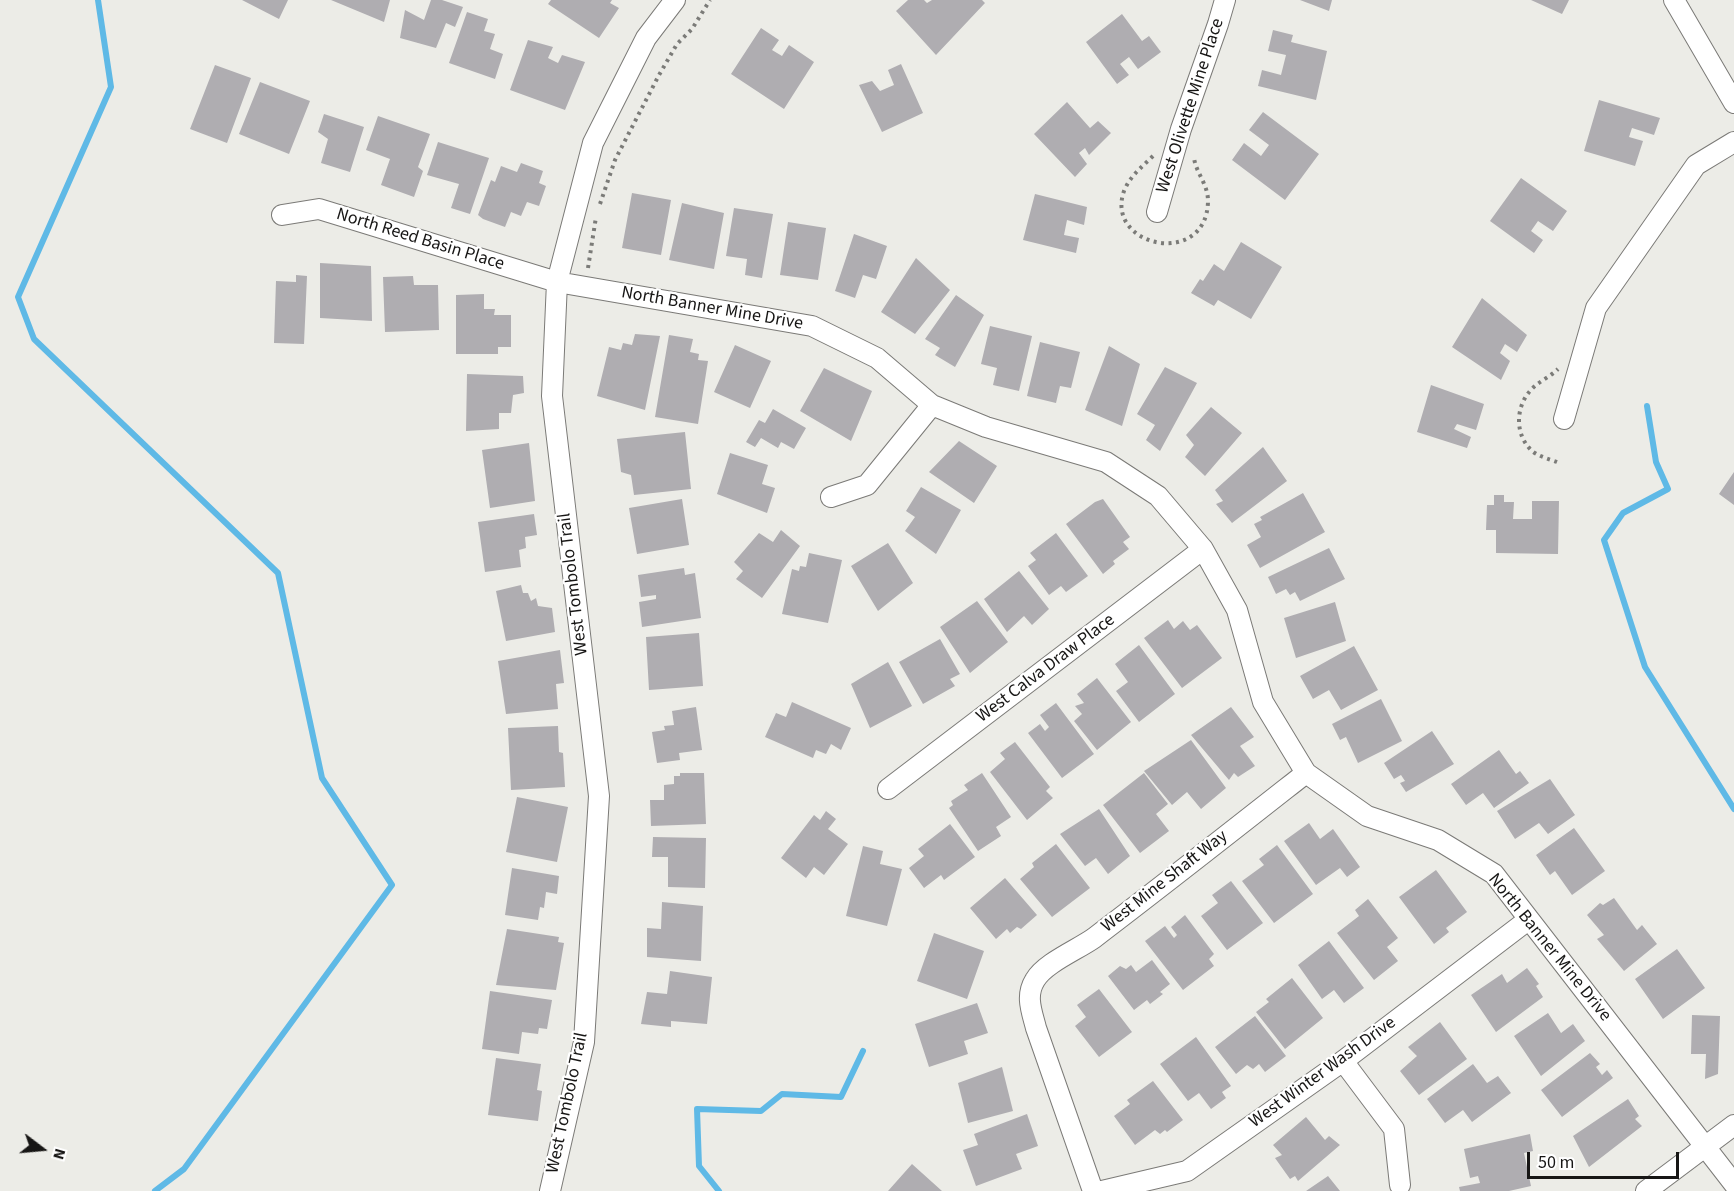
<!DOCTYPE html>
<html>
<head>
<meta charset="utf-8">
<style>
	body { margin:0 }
	#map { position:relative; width:1734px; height:1191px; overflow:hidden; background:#ecece7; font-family:"Source Sans 3",sans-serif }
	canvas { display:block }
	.north { position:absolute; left:12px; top:1119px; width:60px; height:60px; -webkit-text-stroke:4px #fff; paint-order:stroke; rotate:106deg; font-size:16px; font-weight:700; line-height:24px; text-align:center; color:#171615 }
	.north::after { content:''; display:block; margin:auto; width:21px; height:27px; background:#171615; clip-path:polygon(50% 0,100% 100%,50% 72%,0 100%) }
	.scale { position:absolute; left:1527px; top:1152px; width:152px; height:27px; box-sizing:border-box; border:3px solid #171615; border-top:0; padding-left:8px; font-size:18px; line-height:21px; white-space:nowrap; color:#171615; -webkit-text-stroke:4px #fff; paint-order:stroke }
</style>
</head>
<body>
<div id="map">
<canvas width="1734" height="1191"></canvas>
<div class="north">N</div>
<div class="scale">50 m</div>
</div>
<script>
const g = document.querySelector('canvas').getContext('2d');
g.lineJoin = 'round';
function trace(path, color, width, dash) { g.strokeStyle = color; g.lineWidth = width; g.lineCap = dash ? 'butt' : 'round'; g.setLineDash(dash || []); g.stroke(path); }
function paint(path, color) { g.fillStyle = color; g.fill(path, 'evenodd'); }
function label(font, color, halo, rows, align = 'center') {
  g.font = font + ' "Source Sans 3",sans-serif'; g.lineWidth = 4.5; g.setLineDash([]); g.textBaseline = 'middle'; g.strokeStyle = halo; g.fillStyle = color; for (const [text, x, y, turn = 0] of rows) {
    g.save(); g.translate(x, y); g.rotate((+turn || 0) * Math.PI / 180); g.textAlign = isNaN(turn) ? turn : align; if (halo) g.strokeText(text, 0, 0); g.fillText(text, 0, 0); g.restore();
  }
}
const stream = new Path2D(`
	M98,0L111,87L18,297L34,339L278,573L322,778L392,885L184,1169L155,1191
	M1647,406L1656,462L1668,489L1623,513L1604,540L1645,667L1734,809
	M719,1191L699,1166L697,1109L761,1111L782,1094L841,1097L863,1051`);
const building = new Path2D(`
	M242,0H288L279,19Z
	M331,0H390L384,22Z
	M431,0H442L463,7L455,27L446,23L436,48L400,38L405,10L424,20Z
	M551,0H612L610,3L619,8L599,38L548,4Z
	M908,0H924L927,3L932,0H982L985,3L936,55L896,11Z
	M1300,0H1332L1329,11Z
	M1531,0H1569L1562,14Z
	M467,12L488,19L484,31L495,34L490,49L503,54L495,79L449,63Z
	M1122,14L1142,41L1149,36L1161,52L1138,69L1129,57L1120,64L1129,75L1117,84L1086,42Z
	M761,28L779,40L772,50L782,56L789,45L814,62L784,109L731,74Z
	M1273,30L1293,35L1291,42L1327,51L1316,100L1258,86L1262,70L1281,75L1286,55L1268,51Z
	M528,40L553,47L548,58L558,63L562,55L585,62L565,110L510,90Z
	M901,64L923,113L882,132L859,85L872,81L880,91L894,85L888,70Z
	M215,65L251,78L227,143L190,129Z
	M260,82L310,101L289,154L239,134Z
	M1599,100L1660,118L1654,135L1632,128L1629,137L1643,141L1635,166L1584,151Z
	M1067,102L1090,128L1098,121L1111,133L1089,155L1085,148L1079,153L1087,164L1075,177L1034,134Z
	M1263,112L1319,154L1285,200L1232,160L1244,143L1261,156L1269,145L1249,130Z
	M324,114L364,127L350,172L321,163L328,139L318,132Z
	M378,116L430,134L418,167L423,171L414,197L381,185L390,159L366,150Z
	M438,142L489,158L470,214L451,208L459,184L427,175Z
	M521,163L543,171L539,183L546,186L539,206L527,202L521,216L511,212L505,227L483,219L478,215L491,180L495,182L501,166L517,172Z
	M1521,178L1567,211L1553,231L1538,221L1531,231L1543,240L1534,253L1490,221Z
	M632,193L671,200L661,255L622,248Z
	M1035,194L1087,207L1084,225L1067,220L1064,235L1079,238L1076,253L1023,240Z
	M682,203L724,213L714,269L669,260Z
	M734,208L773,214L762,278L745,275L747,259L726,256Z
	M788,222L826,228L818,280L780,275Z
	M854,234L887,246L876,279L863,275L855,298L835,291Z
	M1241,242L1282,267L1251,319L1218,300L1214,306L1191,293L1200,279L1203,281L1214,264L1224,271Z
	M916,258L950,290L915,334L881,312Z
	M320,263L371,266L372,321L320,318Z
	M296,275L307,276L304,344L274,343L276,281L296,282Z
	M413,276L414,285H438L439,330L385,332L383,277Z
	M484,294V309H495L494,315H511V347H498V354H456V295Z
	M956,295L984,315L955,367L935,355L940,348L925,339Z
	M1482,298L1527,335L1517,352L1505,344L1500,353L1510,361L1501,380L1452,347Z
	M990,326L1032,336L1019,391L993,385L997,368L981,364Z
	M635,334L660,336L645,410L597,396L609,347L621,350L623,343L632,345Z
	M669,335L693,339L690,352L699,354L698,360L708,361L698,424L655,417Z
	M1040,342L1080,352L1071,388L1060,386L1056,403L1027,396Z
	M735,345L771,361L750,408L714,392Z
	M1109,346L1140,364L1122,426L1085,410Z
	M1165,367L1197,383L1160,451L1146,440L1155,425L1137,414Z
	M824,368L872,391L851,441L800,411Z
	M467,374L523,376L524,393L513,395L511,413H499V429L466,431Z
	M1431,385L1484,404L1476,430L1457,424L1454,429L1471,437L1467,448L1417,432Z
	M1211,407L1242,433L1205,476L1185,457L1194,445L1186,435Z
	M773,409L806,428L794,449L781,442L778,448L761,438L755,447L746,442L759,420L765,423Z
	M685,432L691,489L634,495L631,475L621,472L617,439Z
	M959,441L997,466L974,503L929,472Z
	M529,443L535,501L490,508L482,450Z
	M1263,447L1287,481L1232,523L1216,504L1223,501L1215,490Z
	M730,453L768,465L762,484L775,488L767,513L717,494Z
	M1734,472V505L1719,494Z
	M921,487L961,510L936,554L905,531L915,517L906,511Z
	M1303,493L1325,532L1260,568L1247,545L1261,537L1254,524L1262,520L1260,517Z
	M1494,495H1504V502H1514L1513,519H1532V501H1559L1558,554L1496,553V530H1486L1487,505H1494Z
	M682,499L689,545L637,554L629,508Z
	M1103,499L1130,537L1123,542L1129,549L1113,561L1115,564L1103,574L1066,524L1095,502Z
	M534,514L537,535L525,537L526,548L519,550L521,567L485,572L478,522Z
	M781,530L800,546L762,598L736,579L743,571L734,562L759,533L773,542Z
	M1056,533L1088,576L1066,592L1061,586L1049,595L1028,566L1036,560L1030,553Z
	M888,543L913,583L878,611L851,566Z
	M1329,548L1345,579L1300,601L1295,592L1290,595L1286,589L1276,594L1268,577Z
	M809,553L842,560L828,623L782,614L792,569L799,571L800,566L806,567Z
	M684,568L685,575L695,573L701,618L642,627L639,602L656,599V595L641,597L638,575Z
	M1019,571L1049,609L1032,625L1024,616L1007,632L984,599Z
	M521,585L523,593H528L531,601L536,598L538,606L552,608L555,632L506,641L496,591Z
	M977,601L1008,642L970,673L940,627Z
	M1335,602L1346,641L1296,658L1284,618Z
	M1168,620L1174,629L1183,621L1190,630L1197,625L1222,658L1182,688L1144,638Z
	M699,633L703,686L649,690L646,637Z
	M940,639L960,674L950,679L955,686L923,704L899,662Z
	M1139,645L1175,694L1139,722L1116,691L1128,682L1115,664Z
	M1354,646L1378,690L1341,710L1329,690L1313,699L1300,676Z
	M560,650L564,683L556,684L558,709L506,714L498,661Z
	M888,662L912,706L870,728L851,684Z
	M1097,678L1131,722L1097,750L1074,721L1082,714L1075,706L1084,703L1077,694Z
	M1381,699L1402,741L1358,763L1346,737L1340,740L1332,724Z
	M792,702L851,728L841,750L831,744L826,754L816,750L813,758L765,737L776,713L786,717Z
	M1056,703L1094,754L1062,778L1028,733L1040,724L1045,731L1049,727L1040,715Z
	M696,707L702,750L679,753L680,760L657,763L652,732L665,730L664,726L674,725L672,711Z
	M1231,707L1254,737L1240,746L1255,766L1238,777L1234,773L1229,780L1191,735Z
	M558,726L559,752L563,753L565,787L511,790L508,728Z
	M1432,731L1454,764L1406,792L1400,783L1405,781L1401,775L1394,779L1384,763Z
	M1191,740L1226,788L1201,809L1187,792L1172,805L1144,771Z
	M1015,742L1050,787L1046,791L1053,798L1027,820L990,772L1005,759L1000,753Z
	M1499,750L1516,774L1520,771L1529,783L1494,808L1483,793L1466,805L1451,784Z
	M680,773H704L706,824L651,826L650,800H664V785L674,784V776H680Z
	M982,773L1011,817L996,827L1001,836L978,851L949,808L953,805L951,801L968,790L964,785Z
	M1144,773L1168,804L1156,814L1169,831L1140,853L1103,805Z
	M1550,779L1575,815L1548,834L1539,823L1515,839L1497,811Z
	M517,797L568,807L557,862L506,852Z
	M1099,809L1130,856L1108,874L1096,858L1085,866L1060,834Z
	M826,811L836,819L828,829L848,844L824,875L814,867L806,878L781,858L814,815L820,820Z
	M1309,823L1320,839L1333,829L1360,867L1347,877L1340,868L1316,885L1284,841Z
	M950,824L975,857L944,880L941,875L924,888L909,868L924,856L918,849Z
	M1574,828L1605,871L1572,895L1555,871L1550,875L1536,855Z
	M653,837L706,838L705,888L668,887V857H652Z
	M1056,844L1090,888L1052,917L1020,879L1034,867L1032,863Z
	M1277,845L1313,894L1274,923L1242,881L1264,865L1259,859Z
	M863,846L883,851L880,864L902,869L887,926L846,916Z
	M512,868L559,876L557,894L546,892L544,908L540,907L538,920L505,915Z
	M1436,870L1467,912L1446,928L1449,932L1434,944L1399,897Z
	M1005,878L1037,915L1021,929L1017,927L1010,933L1007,929L996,939L970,908Z
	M1231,881L1263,923L1227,950L1201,916L1218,903L1212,895Z
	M1614,898L1637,930L1642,925L1657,944L1624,971L1597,939L1604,935L1587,915L1600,903L1603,905Z
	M1368,899L1398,938L1387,947L1398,961L1374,980L1337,933L1359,916L1355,910Z
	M662,902L703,906L701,961L647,957V928L661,929Z
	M1185,915L1214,954L1209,959L1214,966L1183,990L1145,941L1165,926L1174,938L1177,935L1171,927Z
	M507,929L559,937L558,942L564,943L556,990L496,985Z
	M934,933L984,951L967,999L917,981Z
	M1329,941L1364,988L1344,1003L1334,990L1322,999L1298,965Z
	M1677,949L1705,988L1663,1019L1635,979Z
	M1152,960L1170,984L1160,992L1163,994L1150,1004L1147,1000L1134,1010L1108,976L1120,966L1126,969L1131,965L1136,972Z
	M1527,968L1539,984L1536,986L1543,997L1496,1032L1471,995L1502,974L1507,983Z
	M670,971L712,977L707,1024L671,1021V1027L641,1024L647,992L667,994Z
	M1292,978L1323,1018L1285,1049L1256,1012L1269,1002L1266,999Z
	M1099,989L1132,1032L1099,1057L1075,1026L1086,1017L1077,1005Z
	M490,991L552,1000L547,1029L539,1028L538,1034L522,1032L519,1054L482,1049Z
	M977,1003L988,1033L964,1041L968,1054L929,1067L915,1024Z
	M1548,1013L1561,1033L1573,1024L1585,1041L1541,1076L1514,1036Z
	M1692,1015L1720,1016L1718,1074L1705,1079L1706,1054H1691Z
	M1255,1016L1286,1056L1265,1072L1259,1064L1253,1069L1247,1065L1236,1074L1215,1047Z
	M1440,1022L1467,1059L1419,1095L1400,1071L1417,1056L1408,1047Z
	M1196,1037L1231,1086L1222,1092L1226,1098L1211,1109L1199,1093L1188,1101L1160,1064Z
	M1590,1053L1600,1064L1596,1067L1602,1075L1607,1070L1613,1078L1562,1117L1541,1090Z
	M496,1058L541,1064L537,1090L542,1091L538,1121L488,1115Z
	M1473,1064L1487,1083L1498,1076L1511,1093L1472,1122L1463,1110L1445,1123L1427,1099Z
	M1002,1067L1013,1111L968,1123L958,1083Z
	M1153,1081L1183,1120L1167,1132L1165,1130L1160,1134L1155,1130L1135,1145L1114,1116L1130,1104L1127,1100Z
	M1628,1099L1639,1116L1635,1119L1642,1126L1589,1167L1573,1136Z
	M1027,1114L1038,1146L1016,1154L1022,1169L976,1186L963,1150L978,1145L974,1134Z
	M1306,1117L1325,1140L1329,1136L1340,1145L1298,1181L1295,1176L1290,1179L1275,1158L1282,1155L1273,1145Z
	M1530,1134L1533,1151L1524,1153L1531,1186L1509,1191H1460L1459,1187L1480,1183L1478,1176L1470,1178L1464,1149Z
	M912,1164L942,1191H888Z
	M1328,1176L1340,1191H1306Z`);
const path = new Path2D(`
	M1153,156C1142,167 1130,176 1124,191C1104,247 1207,269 1208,201C1208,184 1196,173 1194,158
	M600,204L615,160L659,75L677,44L692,29L710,0
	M588,268L596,217
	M1557,462C1549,459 1537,456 1531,450C1513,432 1516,402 1535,386C1542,380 1551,376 1558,369`);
const minor = new Path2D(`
	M1674,0L1734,103
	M1157,212L1181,129L1218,24L1225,0
	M282,215L319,209L557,282L812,326L877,358L932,405L986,427L1106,462L1158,496L1203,549L1237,610L1263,702L1306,773L1367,816L1438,840L1494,874L1734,1184
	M1564,419L1596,308L1696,165L1734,142
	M831,497L867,485L932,405
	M888,789L1203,549
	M1343,1061L1394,1129L1400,1185
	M550,1191L584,1042L599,796L552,396L557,282L593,143L646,38L675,0
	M1093,1191L1036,1028C1032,1012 1025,996 1035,980C1045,963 1077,950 1094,938C1165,884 1236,828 1306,773
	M1102,1191L1187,1171L1343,1061L1528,920
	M1646,1191L1734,1125`);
const streetNames = [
	["West Olivette Mine Place",1191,106,-72],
	["North Reed Basin Place",420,240,17],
	["North Banner Mine Drive",712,309,10],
	["West Tombolo Trail",574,584,-97],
	["West Calva Draw Place",1046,669,-37],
	["West Mine Shaft Way",1165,882,-38],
	["North Banner Mine Drive",1549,948,51],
	["West Winter Wash Drive",1323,1073,-36],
	["West Tombolo Trail",568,1103,-78]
];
trace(stream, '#5fb9e6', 6);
paint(building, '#afadb1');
trace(minor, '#7b7a77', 22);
trace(path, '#7b7b78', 4, [3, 4.5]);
trace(minor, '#fff', 20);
label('18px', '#171615', '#fff', streetNames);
</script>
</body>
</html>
